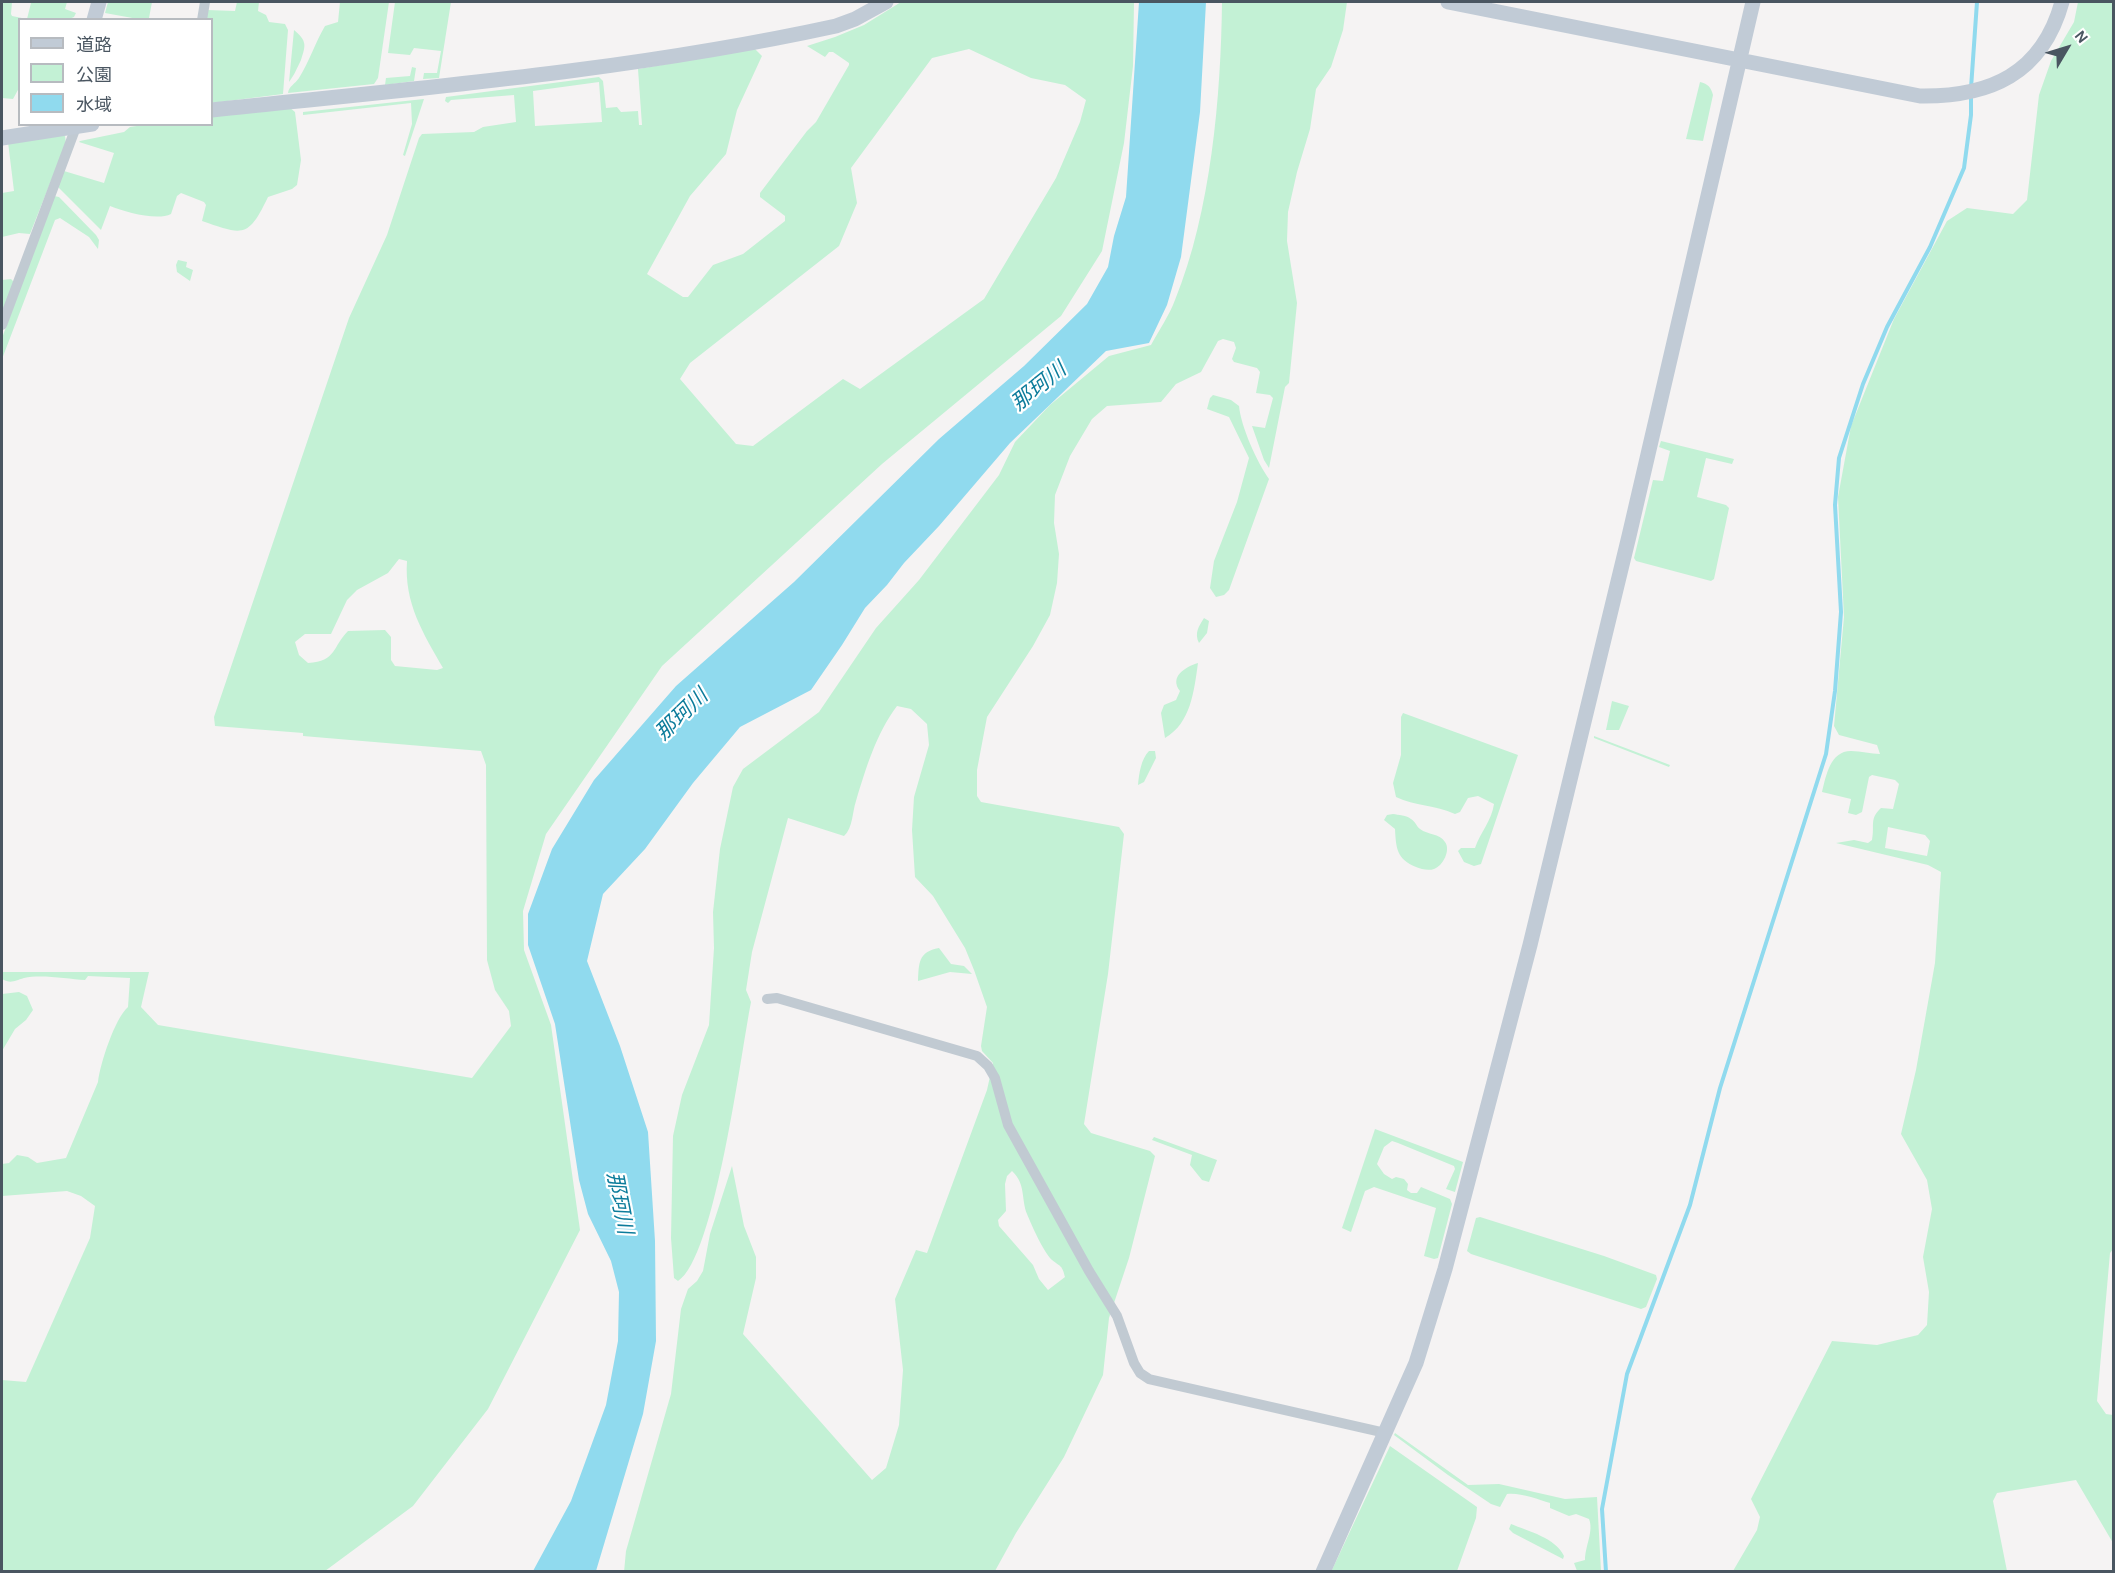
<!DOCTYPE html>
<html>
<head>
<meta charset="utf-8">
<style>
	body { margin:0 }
	#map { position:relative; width:2115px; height:1573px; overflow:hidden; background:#f5f3f3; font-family:Karla,"Noto Sans JP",sans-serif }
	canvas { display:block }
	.frame { position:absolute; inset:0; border:3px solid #4a5661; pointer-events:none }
	.legend { position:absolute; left:18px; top:18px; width:195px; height:108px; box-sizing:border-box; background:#fff; border:2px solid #b7bbc0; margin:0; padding:8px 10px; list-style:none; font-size:18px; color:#4a5661 }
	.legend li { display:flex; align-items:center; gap:12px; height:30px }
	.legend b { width:30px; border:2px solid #b7bbc0 }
	.north { position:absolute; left:2037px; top:18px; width:60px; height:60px; -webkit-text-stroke:4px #fff; paint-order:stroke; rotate:52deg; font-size:16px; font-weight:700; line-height:24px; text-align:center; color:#4a5661 }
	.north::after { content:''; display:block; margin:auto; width:21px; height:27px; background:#4a5661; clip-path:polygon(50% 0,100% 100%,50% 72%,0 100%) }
</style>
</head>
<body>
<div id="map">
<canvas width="2115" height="1573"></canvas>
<div class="frame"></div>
<ul class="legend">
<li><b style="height:8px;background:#c1cbd6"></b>道路</li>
<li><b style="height:16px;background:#c3f1d5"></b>公園</li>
<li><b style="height:16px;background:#90daee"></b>水域</li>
</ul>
<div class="north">N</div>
</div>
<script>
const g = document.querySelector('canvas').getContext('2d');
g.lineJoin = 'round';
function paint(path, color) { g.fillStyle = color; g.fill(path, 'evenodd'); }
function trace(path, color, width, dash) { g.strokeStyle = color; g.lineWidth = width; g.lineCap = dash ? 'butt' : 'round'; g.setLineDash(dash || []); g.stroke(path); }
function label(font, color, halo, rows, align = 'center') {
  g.font = font + ' Karla,"Noto Sans JP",sans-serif'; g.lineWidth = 4.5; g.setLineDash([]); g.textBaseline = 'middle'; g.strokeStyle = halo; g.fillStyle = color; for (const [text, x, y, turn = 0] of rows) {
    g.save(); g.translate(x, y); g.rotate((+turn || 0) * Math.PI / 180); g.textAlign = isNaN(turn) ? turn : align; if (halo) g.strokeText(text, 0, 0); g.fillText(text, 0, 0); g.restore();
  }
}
const green = new Path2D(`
	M2,2H12L11,14L12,16L27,19L31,3L34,2H67L65,9L76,13L74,17L69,19L20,20L19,88L13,99L2,98Z
	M108,2H152L149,18L152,19H138L105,13Z
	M237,2H259L258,11L266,15L269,22L285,24L288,30L283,94L212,103V20H205L207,10L235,11Z
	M340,2H389L378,78L374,84L288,93C289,86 295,84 299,78C309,62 315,43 325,26L338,22Z
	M395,2H451L439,78L423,79L424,73H437L441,51L414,48L410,55L388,53Z
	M901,2H1134L1133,66L1124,143L1102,251L1061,316L882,464L662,666L546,834L523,911L524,950L551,1025L580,1230L488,1409L413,1506L325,1571H2V1380L26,1382L90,1238L95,1206L81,1196L67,1191L2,1196V1164L9,1163L17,1155L28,1157L37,1163L66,1158L98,1082C100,1064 115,1018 128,1007L130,978L88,976L85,980C68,979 41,974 24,978C14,981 11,984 2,979V972H149L141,1007L158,1025L472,1078L511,1026L509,1011L495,990L487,960L486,765L481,751L303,736V733L215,726L214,717L349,318L387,235L419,138L422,134L474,132L483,127L516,122L514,95L451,100L448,103L445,101L446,97L599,77L603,81L606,108L617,107L621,112L638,111L639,125H642L638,69L755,49L762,56L761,58L737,110L726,154L690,196L647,274L683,297H688L713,265L743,254L785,221V216L760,197V193L807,131L816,122L849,65V63L833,52H829L825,57L807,46L835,37L864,25ZM969,49L1031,78L1065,85L1086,100L1080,122L1056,178L984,299L860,389L843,379L753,446L736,444L680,379L690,363L839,246L857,203L851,168L932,58ZM599,82L602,122L535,126L533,91ZM399,559L407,561C404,603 423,633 443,668L437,670L395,666L391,660V637L385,630L348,631C332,647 337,661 308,663L299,655L295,642L305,634H331L347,600L357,590L388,573Z
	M1222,2H1347L1343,30L1331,67L1316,89L1310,129L1297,172L1288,212L1287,241L1297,303L1289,383L1285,387L1269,468L1264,460L1252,426L1265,428L1273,398L1270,395L1256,393L1260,372L1257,368L1234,362L1232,359L1236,348L1234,342L1223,339L1218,341L1201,372L1176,384L1161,402L1107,406L1092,419L1070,456L1055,495L1054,523L1059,554L1057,583L1050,615L1033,646L987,717L977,770V796L981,802L1119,827L1124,834L1108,974L1084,1124L1091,1133L1150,1151L1155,1156L1129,1258L1109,1318L1103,1375L1064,1457L1016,1533L995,1571L624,1572L626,1551L671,1394L681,1309L688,1289L697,1281L703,1271L710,1234L732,1166L744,1226L756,1257V1278L743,1334L872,1480L886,1468L899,1425L903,1370L895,1299L916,1250L927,1253L987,1090L993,1063L982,1051L981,1046L987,1007L974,970L965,948L933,896L915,877L912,830L914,797L929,745L927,724L911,709L897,706C876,734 866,768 856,801C852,813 853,828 844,836L788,818L752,952L746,990L751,1002C741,1052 715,1258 678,1281L674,1278L671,1238L673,1136L682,1095L709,1025L714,948L713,912L720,849L733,787L743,769L819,712L876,628L919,580L999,475L1015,442L1050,405L1109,356L1151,345C1159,330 1169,316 1175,300C1211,212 1221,96 1222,2ZM1012,1171C1026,1184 1021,1199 1027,1214C1032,1226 1043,1251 1052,1260C1061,1267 1062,1265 1065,1277L1048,1290L1039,1279L1033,1265L999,1226L998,1220L1006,1211L1005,1184L1007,1176Z
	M2078,2H2114V1248L2110,1253L2097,1401L2106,1414L2113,1415V1543L2076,1480L1997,1493L1993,1501L2007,1571H1733L1757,1530L1760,1517L1751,1499L1832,1341L1877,1345L1918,1335L1927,1325L1929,1292L1923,1257L1932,1209L1927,1180L1901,1134L1916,1070L1935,963L1941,872L1928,865L1836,843L1854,840L1868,843L1872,840C1875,825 1869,819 1881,808L1893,809L1899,784L1895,780L1872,775L1869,777L1862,812L1856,815L1848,813L1851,799L1822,792C1826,776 1830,751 1851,751C1861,751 1871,754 1880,754L1877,745L1839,735L1834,726L1844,617L1838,497L1851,426L1894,319L1947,221L1967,208L2013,214L2027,200L2039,95L2051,61L2074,22ZM1888,827L1925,835L1930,841L1927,856L1885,848Z
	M294,30C307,41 306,45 301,60C297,68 295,74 289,82Z
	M412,67L416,68L414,81L385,85L386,78L410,76Z
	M1700,82C1708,84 1711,87 1713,95L1703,141L1686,139Z
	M424,99L405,156L403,155L412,124L411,103L303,115V112Z
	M289,107L295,112L301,160L297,185L292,189L268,197C248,239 243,235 202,221L206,205L204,202L181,193L177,196L171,214C157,221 125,212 110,206L101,230L58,187L64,171L104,183L114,153L79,142L80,141L124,132L130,127L150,124H212V117Z
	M61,135L65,136L66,143L30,234L19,233L2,237V193L14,191L8,142Z
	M54,196L59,197L96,235L99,240L98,249L89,237L60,218L55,220L2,359V338Z
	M178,260L187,262L186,267L193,270L190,281L177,272L176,265Z
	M11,279L14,282L2,316V280Z
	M1213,395L1231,400L1239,406C1241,427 1257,462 1269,479L1229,590L1224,595L1216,597L1210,588L1214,561L1237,502L1249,458L1229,417L1207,409L1210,398Z
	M1661,441L1734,459L1732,464L1706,458L1697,497L1726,505L1729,508L1714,579L1711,581L1636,561L1634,558L1653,480L1663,481L1670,451L1659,447Z
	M1204,618L1209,621L1207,633L1199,643C1194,633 1199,626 1204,618Z
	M1198,663C1194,691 1191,723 1165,738L1161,713L1164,705L1176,700L1180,691C1169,677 1185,667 1198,663Z
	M1612,701L1629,706L1619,730H1606Z
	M1403,713L1518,755L1481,864L1474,866L1464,862L1458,851L1461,848H1475C1480,833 1492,820 1494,804L1478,796L1468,798L1460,812L1455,814C1435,805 1415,806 1396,797L1393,783L1401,755V717Z
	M1594,736L1670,765L1669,767L1594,738Z
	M1149,751H1155L1156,758L1144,782L1138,785C1139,774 1141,759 1149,751Z
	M1393,814C1398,815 1407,815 1411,819C1415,821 1417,827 1420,829C1428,835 1439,833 1445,842C1451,850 1443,866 1434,869C1428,871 1421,869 1416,867C1397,859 1396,849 1395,829L1384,820L1387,815Z
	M939,948L951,964L964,966L972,974L950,972L918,981C919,963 918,952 939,948Z
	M19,992L27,996L33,1010L26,1020L15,1029L2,1051V994Z
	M1375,1129L1463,1162L1455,1192L1446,1189L1455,1169L1454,1166L1398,1143L1392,1141L1384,1147L1377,1164L1384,1174L1392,1179L1396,1177L1404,1179L1408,1184L1407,1190L1411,1193H1417L1421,1187L1450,1199L1452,1204L1438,1258L1434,1259L1424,1256L1436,1208L1374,1187L1365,1191L1351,1232L1342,1228Z
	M1154,1137L1217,1160L1209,1182L1202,1180L1190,1165L1192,1155L1152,1140Z
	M1480,1217L1604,1256L1656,1275L1657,1279L1646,1307L1641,1309L1471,1254L1467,1251L1476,1218Z
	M1395,1433L1468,1485L1499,1484L1565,1499L1597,1497L1601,1571H1577L1574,1563L1585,1560C1585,1546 1594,1531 1589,1519L1576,1514L1569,1516L1550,1508V1503C1538,1499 1518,1492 1507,1494L1500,1507L1491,1504L1448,1475L1394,1435Z
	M1390,1446L1477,1507L1476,1518L1457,1571L1331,1572Z
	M1511,1524C1528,1531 1556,1538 1564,1556L1563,1559L1513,1533L1509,1529Z`);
const water = new Path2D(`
	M1139,2H1206L1200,112L1181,257L1167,305L1149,343L1106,351L1010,443L939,526L904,563L887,585L865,608L842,645L811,690L740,727L693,783L645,849L603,894L587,961L620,1046L648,1132L655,1241L656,1341L643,1414L596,1571H533L571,1501L606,1405L618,1341L619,1292L611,1261L588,1214L579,1180L555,1024L528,945V914L552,849L594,780L676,686L794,582L939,439L1024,366L1087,304L1108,267L1114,236L1126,197Z`);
const stream = new Path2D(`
	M1971,88L1977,2
	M1606,1572L1602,1509L1627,1374L1690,1205L1720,1088L1826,754L1835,691L1841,612L1835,505L1839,458L1863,384L1887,327L1930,247L1964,168L1971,115V95`);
const street = new Path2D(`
	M202,20L205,2
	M2,325L76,127
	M767,999L777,998L977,1056L988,1066L995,1078L1008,1125L1089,1271L1117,1316L1134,1363L1140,1373L1149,1379L1386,1433`);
const secondary = new Path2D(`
	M1448,2L1920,96C1990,97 2042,74 2062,2
	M94,20L99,2
	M212,110C420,88 630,71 836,26L855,19L886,2
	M2,138L92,124
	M1323,1572L1416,1363L1445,1269L1530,945L1629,536L1753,2`);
const waterNames = [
	["那珂川",1039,387,-39],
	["那珂川",682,715,-44],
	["那珂川",619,1203,79]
];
paint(green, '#c3f1d5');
paint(water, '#90daee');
trace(stream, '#90daee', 4);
trace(street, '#c1cad2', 10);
trace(secondary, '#c1cbd6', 15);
label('italic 21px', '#0c7c9b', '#fff', waterNames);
</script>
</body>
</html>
